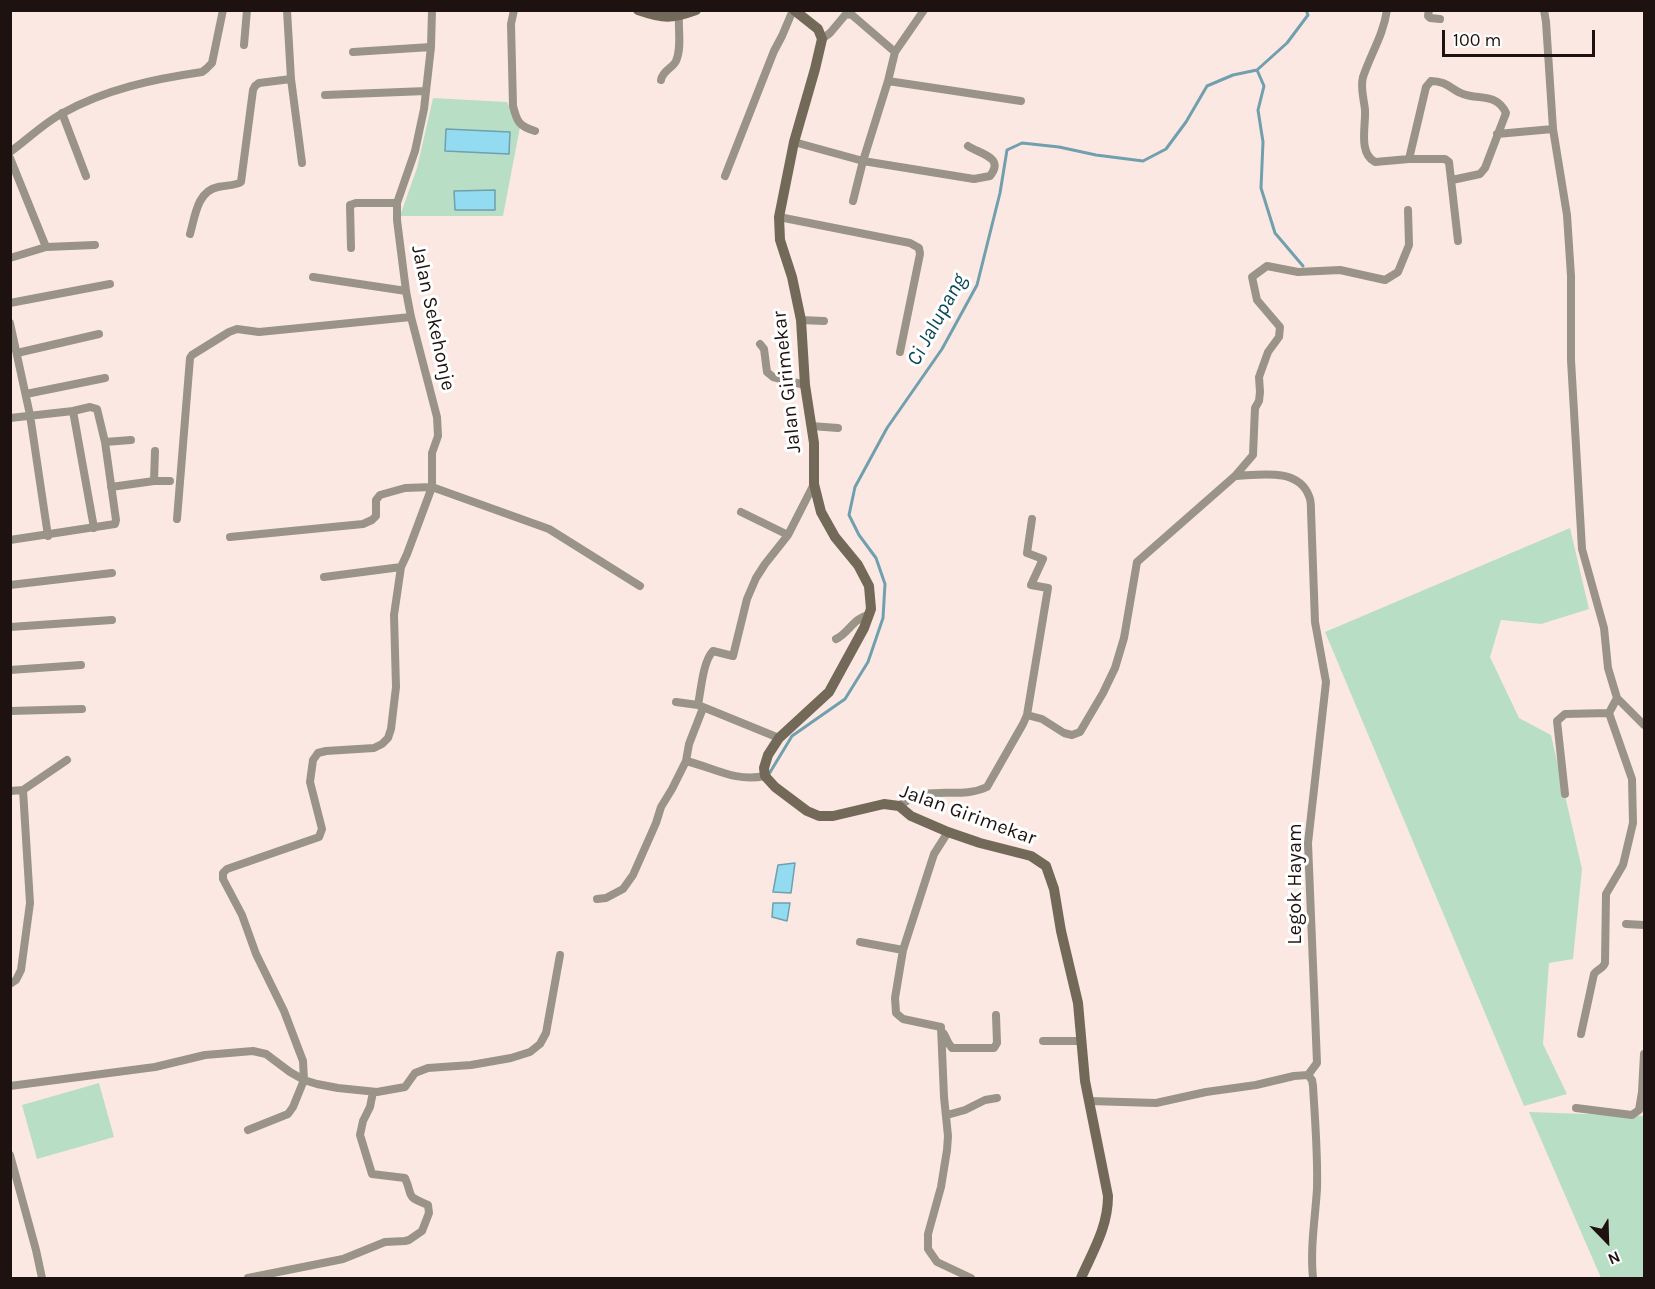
<!DOCTYPE html>
<html>
<head>
<meta charset="utf-8">
<style>
	body { margin:0 }
	#map { position:relative; width:1655px; height:1289px; overflow:hidden; background:#fce8e2; font-family:Karla,sans-serif }
	canvas { display:block }
	.frame { position:absolute; inset:0; border:12px solid #1d120f; pointer-events:none }
	.north { position:absolute; left:1577px; top:1211px; width:60px; height:60px; -webkit-text-stroke:4px #fff; paint-order:stroke; rotate:157deg; font-size:16px; font-weight:700; line-height:24px; text-align:center; color:#1d120f }
	.north::after { content:''; display:block; margin:auto; width:21px; height:27px; background:#1d120f; clip-path:polygon(50% 0,100% 100%,50% 72%,0 100%) }
	.scale { position:absolute; left:1442px; top:30px; width:153px; height:27px; box-sizing:border-box; border:3px solid #1d120f; border-top:0; padding-left:8px; font-size:18px; line-height:21px; white-space:nowrap; color:#1d120f; -webkit-text-stroke:4px #fff; paint-order:stroke }
</style>
</head>
<body>
<div id="map">
<canvas width="1655" height="1289"></canvas>
<div class="frame"></div>
<div class="north">N</div>
<div class="scale">100 m</div>
</div>
<script>
const g = document.querySelector('canvas').getContext('2d');
g.lineJoin = 'round';
function paint(path, color) { g.fillStyle = color; g.fill(path, 'evenodd'); }
function trace(path, color, width, dash) { g.strokeStyle = color; g.lineWidth = width; g.lineCap = dash ? 'butt' : 'round'; g.setLineDash(dash || []); g.stroke(path); }
function label(font, color, halo, rows, align = 'center') {
  g.font = font + ' Karla,sans-serif'; g.lineWidth = 6; g.setLineDash([]); g.textBaseline = 'middle'; g.strokeStyle = halo; g.fillStyle = color; for (const [text, x, y, turn = 0] of rows) {
    g.save(); g.translate(x, y); g.rotate((+turn || 0) * Math.PI / 180); g.textAlign = isNaN(turn) ? turn : align; if (halo) g.strokeText(text, 0, 0); g.fillText(text, 0, 0); g.restore();
  }
}
const green = new Path2D(`
	M433,98L507,102L520,127L503,216H400L417,168Z
	M1570,528L1589,609L1541,624L1501,620L1490,657L1519,718L1551,735L1582,869L1573,959L1549,963L1543,1044L1567,1094L1524,1106L1325,632Z
	M99,1083L114,1137L37,1159L22,1105Z
	M1529,1112L1644,1116V1278H1601Z`);
const water = new Path2D(`
	M446,129L510,132L509,154L445,151Z
	M495,190V210H455L454,191Z
	M795,863L791,893L773,892L778,865Z
	M773,903H790L787,921L772,917Z`);
const stream = new Path2D(`
	M1257,70L1264,86L1258,110L1263,142L1261,188L1275,233L1303,266
	M769,774L792,736L845,699L868,662L883,618L885,584L876,558L859,535L849,515L855,487L887,428L942,349L977,285L1000,193L1007,150L1022,143L1059,147L1096,155L1143,161L1166,149L1186,122L1207,86L1233,75L1257,70L1287,43L1308,15L1306,10`);
const street = new Path2D(`
	M514,10L511,24L513,106C517,122 519,126 535,131
	M1387,10C1383,36 1371,53 1363,77C1360,88 1364,99 1365,110C1366,126 1358,153 1375,162L1409,159
	M1429,10L1428,16L1430,18L1440,19
	M1544,10L1546,22L1553,129L1567,215L1571,276V360L1582,549L1604,628L1608,668L1617,698L1644,725
	M822,39L830,33L846,14L852,15L895,52
	M244,45L247,10
	M353,52L431,47
	M291,79L302,163
	M661,80C663,70 672,69 676,61C682,48 678,30 679,16
	M888,81L1021,101
	M325,95L426,91
	M62,113L86,176
	M1497,134L1553,129
	M794,142L863,161L974,179L990,176C1005,157 980,154 968,146
	M10,152C27,140 45,122 63,113C106,89 154,79 202,72L206,69L212,63L223,10
	M10,158L46,247
	M725,176L774,51L782,36L793,10
	M1452,180L1480,174L1485,168L1506,113C1497,93 1479,100 1463,94C1451,90 1448,81 1431,81L1426,87L1409,159H1445L1449,162L1458,241
	M853,201L863,161L888,81L895,52L924,10
	M779,217L910,243L919,248L920,254L900,352
	M190,234C195,217 197,191 218,187C226,185 235,186 241,182L253,90L255,86L259,83L291,79L287,10
	M351,248L350,205L356,203H397
	M10,258L46,247L95,245
	M313,277L406,291
	M10,303L110,284
	M801,320L824,321
	M10,323L30,415L48,536
	M760,344L764,349L767,372L773,377L805,385
	M17,353L99,334
	M26,394L105,378
	M10,418L73,411L94,528
	M811,426L838,428
	M105,442L131,440
	M1235,476C1259,475 1298,467 1309,496C1311,500 1311,506 1311,511L1315,622L1326,682L1308,843L1317,1063L1308,1075
	M154,481L155,451
	M111,487L154,481H170
	M741,512L788,535
	M177,519L190,358L192,355L229,332L237,329L259,332L411,317
	M230,537L363,524L372,520L376,516V500L380,495L405,488L432,487L549,529L640,586
	M10,540L115,524L116,520L105,442L97,409L90,407L73,411
	M324,577L401,567
	M10,585L112,573
	M10,627L112,620
	M836,639C849,633 853,618 869,615
	M10,670L81,665
	M676,702L698,705L779,738
	M698,705C701,690 703,661 713,651L733,656L747,599L756,578L765,564L788,535L814,484
	M10,711L82,709
	M1027,715L1048,588L1031,585L1043,559L1027,553L1032,519
	M686,761C715,768 734,782 765,776
	M23,790L67,760
	M10,791L23,790L30,903L21,970L16,980L10,984
	M1565,794L1557,721L1565,714L1609,713
	M899,806C930,782 957,801 987,787L1023,724L1027,715L1042,719L1064,733L1072,735L1080,732L1103,693L1115,668L1124,638L1137,562L1235,476L1253,455L1255,408L1259,401L1260,392L1259,377L1268,352L1279,337L1280,327L1257,300L1252,277L1267,266L1298,272L1340,270L1385,280L1398,272L1409,245L1408,210
	M597,899L606,898L623,889L633,875L656,823L661,807L672,789L686,761L689,744L703,708
	M1626,924L1644,925
	M860,942L903,950L895,998L896,1013L903,1019L941,1027L944,1097L948,1136L947,1150L941,1187L928,1234V1249L937,1262L971,1278
	M903,950L934,854L948,832
	M944,1034L949,1044L952,1048H994L997,1043L996,1015
	M1581,1034L1594,974C1597,969 1603,969 1605,963L1606,894L1623,865L1633,823L1632,779L1609,713L1617,698
	M1043,1041H1080
	M1308,1075L1312,1080L1313,1086C1315,1120 1318,1155 1317,1189C1315,1220 1310,1248 1313,1278
	M10,1086L155,1067L205,1055L253,1051L266,1054L290,1072L304,1080L317,1084L338,1088L377,1092L405,1087L415,1073L428,1068L471,1065L511,1058L530,1052L540,1044L546,1033L560,955
	M1089,1101L1156,1103L1206,1092L1256,1085L1294,1076L1308,1075
	M1576,1108L1632,1115L1639,1110L1642,1092L1644,1054
	M947,1115L965,1110L985,1100L997,1098
	M248,1130L288,1114L293,1107L304,1080L303,1061L284,1011L256,954L242,915L223,879V873L227,869L319,837L322,829L310,782L313,760L318,753L326,751L374,748L382,744L388,738L391,729L396,687L394,615L401,567L407,554L432,487V453L438,436L437,417L411,317L406,291L397,220V203L415,151L424,109L431,47L432,10
	M10,1155L36,1250L42,1278
	M248,1278L343,1259L385,1242L405,1241L409,1240L422,1231L429,1213L428,1205C404,1195 414,1198 405,1178L372,1174L360,1135L363,1121L370,1107L373,1092`);
const secondary = new Path2D(`
	M638,10C664,19 671,19 696,10
	M794,10L818,29L822,39L815,69L794,142L779,217L780,240L792,277L801,320L805,385L814,443V484L821,512L835,537L858,565L869,586L871,609L864,628L829,692L779,738L768,755L764,768L765,776L775,787L807,811L819,816H833L884,804L899,806L911,816L948,832L980,843L1031,856L1046,866L1054,889L1061,931L1078,1003L1085,1081L1108,1196C1108,1227 1093,1251 1081,1278`);
const streetNames = [
	["Jalan Sekehonje",433,318,78],
	["Jalan Girimekar",787,382,-96],
	["Jalan Girimekar",968,815,20],
	["Legok Hayam",1295,884,-90]
];
const waterNames = [
	["Ci Jalupang",937,320,-61]
];
paint(green, '#b9dec6');
paint(water, '#93dbf1');
trace(water, '#709fad', 1.5);
trace(stream, '#709fad', 3);
trace(street, '#9a9388', 8);
trace(secondary, '#726959', 10);
label('20px', '#1d120f', '#fff', streetNames);
label('italic 21px', '#084858', '#fff', waterNames);
</script>
</body>
</html>
